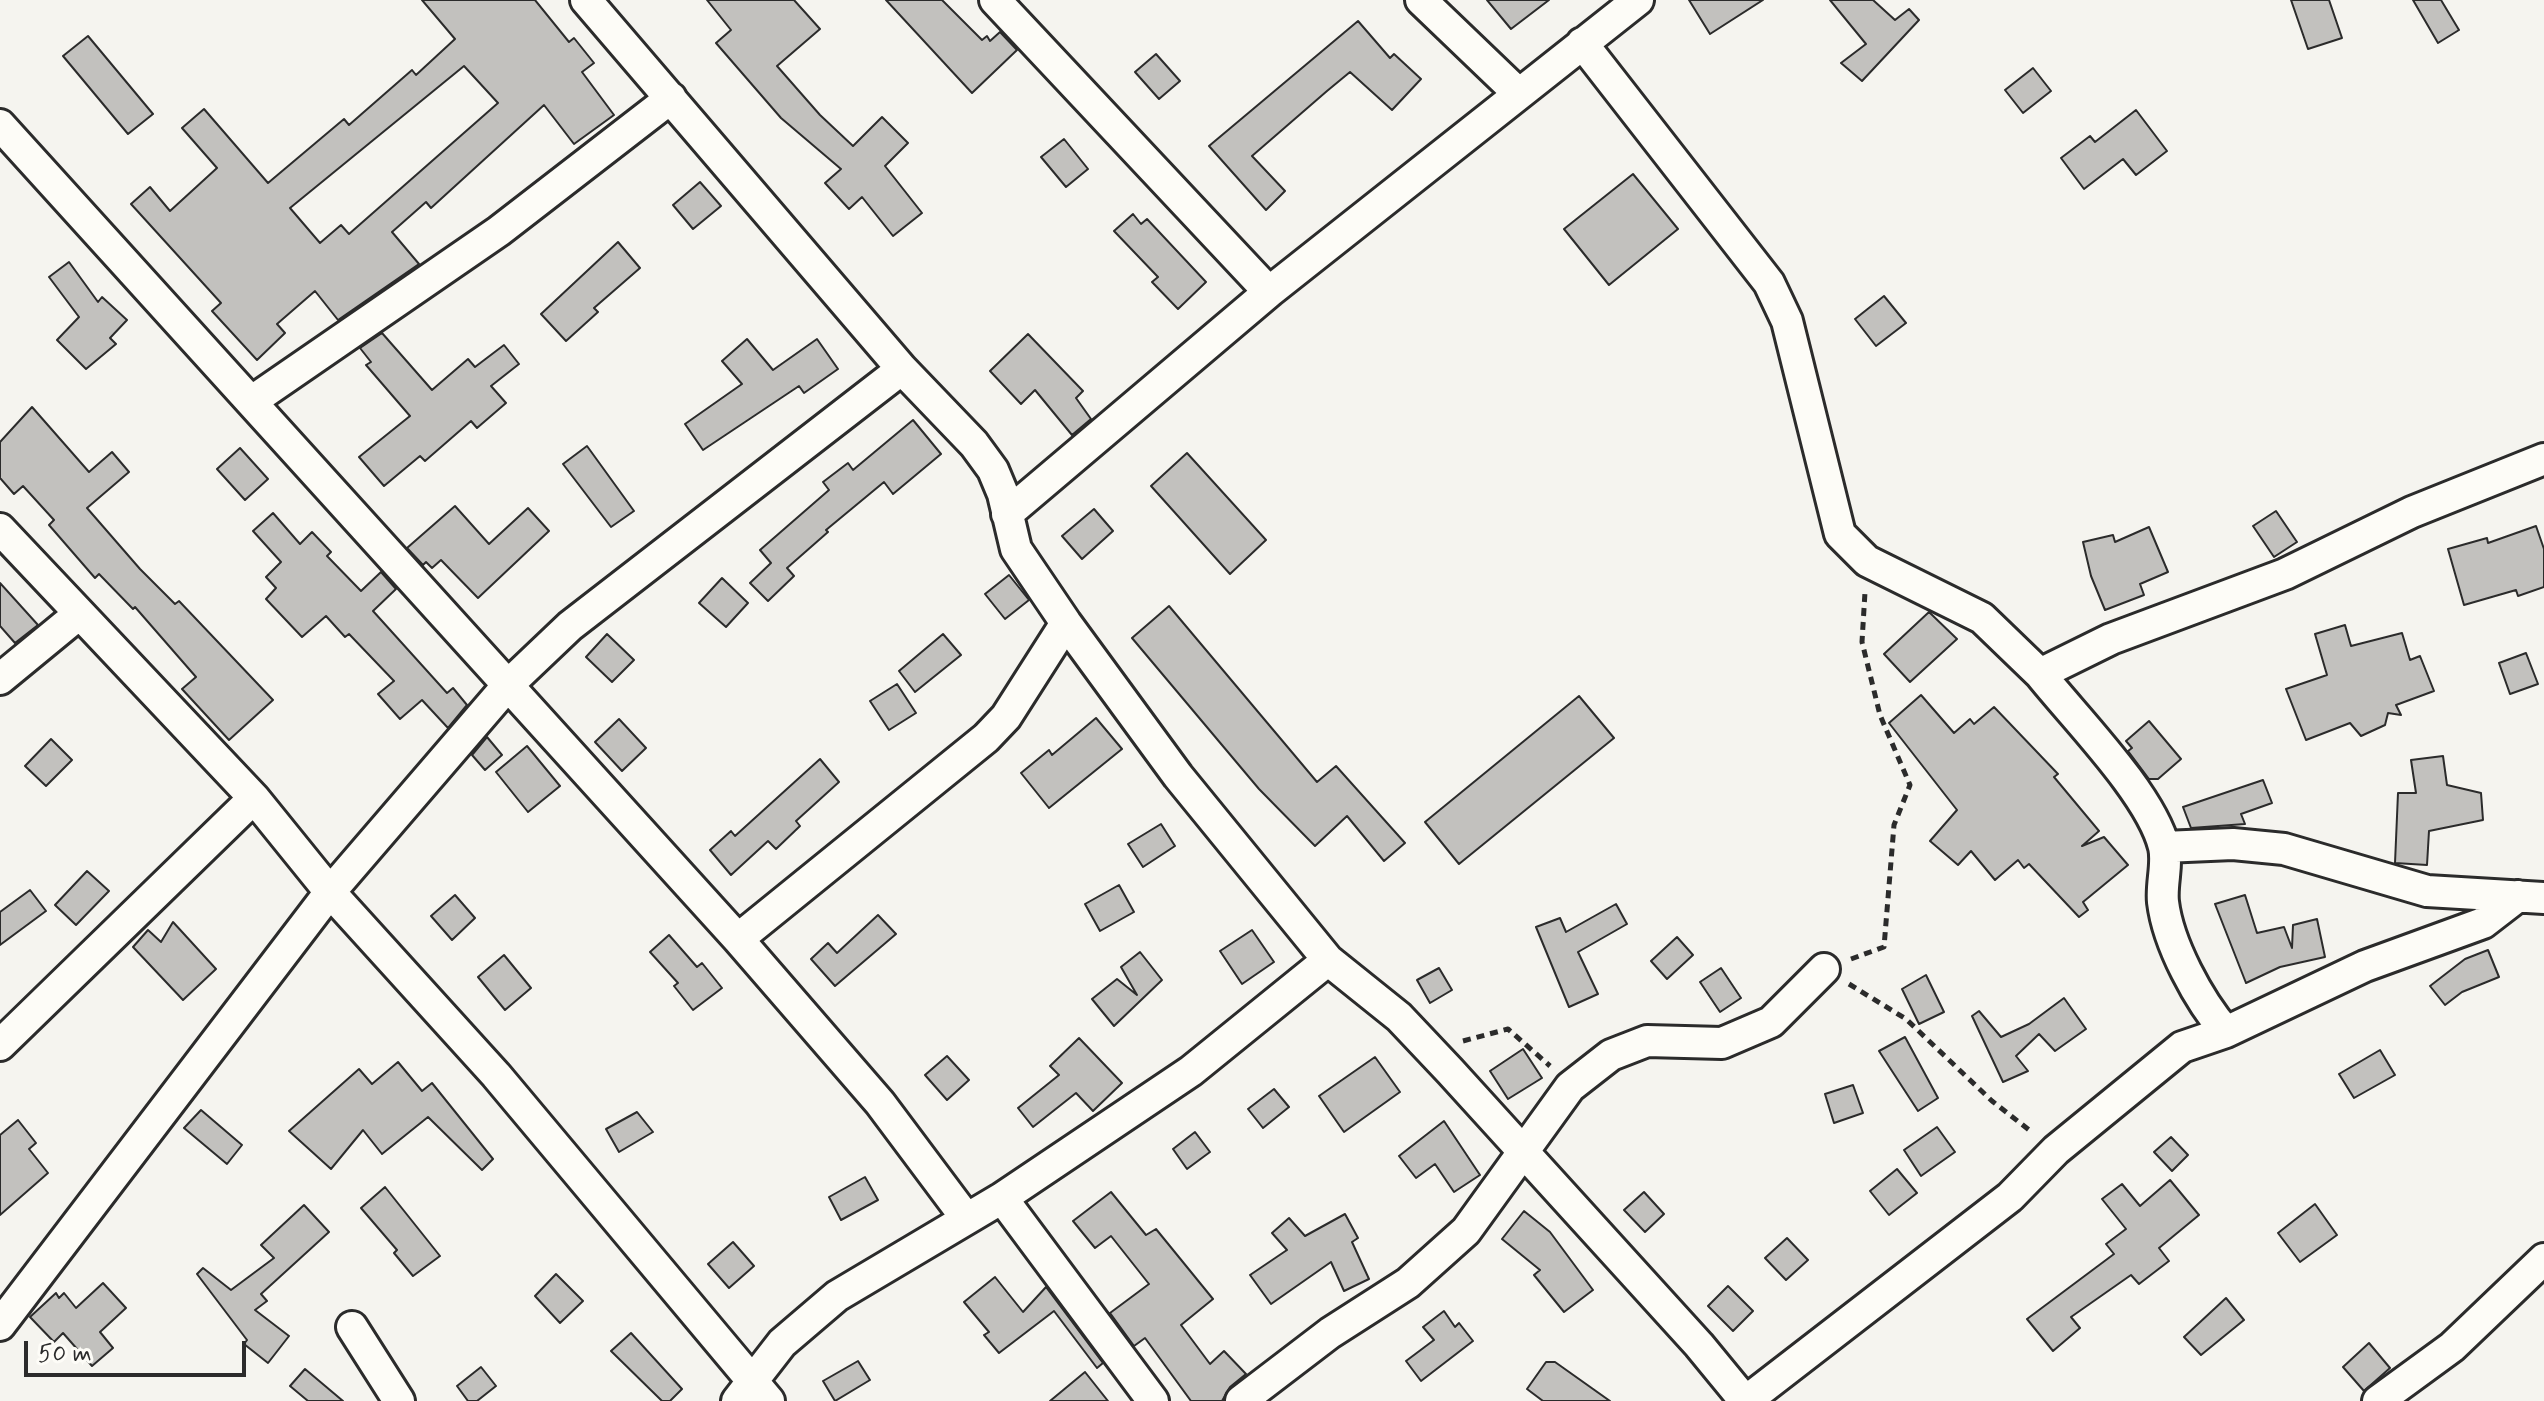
<!DOCTYPE html>
<html>
<head>
<meta charset="utf-8">
<style>
	body { margin:0 }
	#map { position:relative; width:2544px; height:1401px; overflow:hidden; background:#f5f4ef; font-family:Mynerve,sans-serif }
	canvas { display:block }
	.scale { position:absolute; left:24px; top:1341px; width:222px; height:36px; box-sizing:border-box; border:4px solid #2b2b2b; border-top:0; padding-left:10px; font-size:24px; line-height:28px; white-space:nowrap; color:#2b2b2b; -webkit-text-stroke:6px #fdfcf7; paint-order:stroke }
</style>
</head>
<body>
<div id="map">
<canvas width="2544" height="1401"></canvas>
<div class="scale">50 m</div>
</div>
<script>
const g = document.querySelector('canvas').getContext('2d');
g.lineJoin = 'round';
function paint(path, color) { g.fillStyle = color; g.fill(path, 'evenodd'); }
function trace(path, color, width, dash) { g.strokeStyle = color; g.lineWidth = width; g.lineCap = dash ? 'butt' : 'round'; g.setLineDash(dash || []); g.stroke(path); }
const building = new Path2D(`
	M422,0H535L569,42L574,38L594,63L582,72L614,115L574,144L544,105L431,208L426,202L392,232L419,264L338,320L315,291L277,324L285,333L257,360L212,311L221,303L131,204L150,187L170,211L217,168L182,128L204,109L268,183L344,119L349,125L412,70L416,75L455,39ZM464,66L498,103L349,234L341,225L320,243L290,208Z
	M707,0H794L820,29L777,66L820,115L853,146L882,117L908,143L885,166L922,213L893,236L862,197L849,209L825,183L841,169L781,118L716,43L731,30Z
	M886,0H942L982,40L987,36L990,41L1000,32L1017,50L972,93Z
	M1487,0H1549L1511,29Z
	M1689,0H1763L1710,34Z
	M1830,0H1873L1895,20L1909,9L1919,20L1862,81L1841,63L1866,44Z
	M2291,0H2329L2342,38L2308,49Z
	M2413,0H2441L2459,30L2438,43Z
	M1358,21L1390,58L1394,54L1421,79L1392,110L1350,72L1327,91L1252,156L1285,191L1266,210L1209,146Z
	M88,36L153,114L128,134L63,56Z
	M1156,54L1180,81L1159,99L1135,72Z
	M2033,68L2051,91L2023,113L2005,90Z
	M2136,110L2167,151L2136,175L2123,159L2084,189L2061,158L2090,136L2095,142Z
	M1064,139L1088,169L1066,187L1041,157Z
	M1633,174L1678,229L1609,285L1564,229Z
	M700,182L721,206L693,229L673,205Z
	M1133,214L1141,224L1147,219L1206,282L1178,309L1152,282L1158,277L1114,231Z
	M618,242L640,268L594,308L598,312L566,341L541,314Z
	M69,262L98,302L102,297L127,320L110,338L116,344L86,369L57,340L79,317L49,277Z
	M1884,296L1906,323L1876,346L1855,319Z
	M382,333L432,390L468,359L475,367L504,345L519,364L491,386L506,403L477,428L471,421L425,461L420,456L384,486L359,457L410,416L366,365L371,362L360,348Z
	M1028,334L1083,391L1076,398L1091,419L1072,435L1035,390L1021,404L990,371Z
	M747,339L773,370L817,339L838,369L804,393L799,386L703,450L685,424L742,384L722,361Z
	M32,407L89,472L112,452L129,472L87,508L140,569L175,604L179,601L273,700L229,740L182,689L196,677L135,607L133,609L99,574L95,578L49,525L54,520L23,486L14,494L0,478V442Z
	M913,420L941,454L893,494L884,482L826,530L828,532L787,568L794,576L768,601L750,583L771,563L760,550L829,490L823,482L848,463L853,470Z
	M587,446L634,511L611,527L563,464Z
	M240,448L268,479L245,500L217,469Z
	M1187,453L1266,540L1230,574L1151,486Z
	M455,506L489,544L528,508L549,531L478,598L441,560L432,568L426,562L423,565L407,548Z
	M1094,509L1113,531L1082,559L1062,536Z
	M2276,511L2297,542L2274,557L2253,526Z
	M273,513L300,544L312,532L331,552L327,556L361,591L381,572L396,589L373,611L447,693L453,688L467,705L448,728L422,700L400,719L378,694L394,681L349,634L345,637L326,616L302,637L266,599L276,588L266,577L281,562L253,531Z
	M2536,526L2544,549V587L2518,596L2516,590L2464,605L2448,549L2487,538L2488,543Z
	M2149,527L2168,572L2140,584L2144,595L2105,610L2091,576L2083,542L2113,535L2115,542Z
	M1009,575L1029,600L1005,619L985,594Z
	M722,578L748,603L726,627L699,603Z
	M0,583L38,625L15,643L0,626Z
	M1169,606L1317,782L1336,766L1405,843L1384,861L1347,816L1315,846L1259,789L1132,638Z
	M1929,612L1957,639L1910,682L1884,654Z
	M2345,625L2351,646L2402,633L2410,660L2420,656L2434,691L2396,705L2401,715L2388,713L2385,725L2361,736L2350,723L2306,740L2286,689L2327,675L2315,634Z
	M607,634L634,660L612,682L586,657Z
	M943,634L961,655L915,692L899,671Z
	M2526,653L2538,684L2510,694L2499,663Z
	M897,684L916,713L889,730L870,701Z
	M1921,695L1954,733L1970,719L1974,724L1994,707L2058,774L2054,777L2099,831L2082,846L2104,837L2128,865L2083,902L2088,910L2079,917L2029,864L2024,868L2018,860L1995,880L1971,851L1958,865L1930,841L1957,810L1889,723Z
	M1579,696L1614,738L1459,864L1425,822Z
	M1096,718L1122,749L1049,808L1021,773L1049,750L1052,755Z
	M619,719L646,748L622,771L595,742Z
	M2149,721L2181,759L2158,779H2149L2128,751L2132,748L2126,741Z
	M487,737L502,755L485,770L472,755Z
	M51,739L72,760L46,786L25,766Z
	M527,746L560,786L528,812L496,772Z
	M2443,756L2447,785L2481,793L2483,820L2429,831L2427,865L2395,863L2398,793H2416L2411,760Z
	M820,759L839,782L796,821L800,826L776,849L768,841L731,875L710,850L731,831L735,836Z
	M2263,780L2272,803L2241,814L2245,824L2191,828L2183,807Z
	M1161,824L1175,846L1143,867L1128,844Z
	M87,871L109,891L76,925L55,905Z
	M1119,885L1134,912L1100,931L1085,904Z
	M30,890L46,911L0,945V912Z
	M455,895L475,918L452,940L431,916Z
	M2245,895L2257,933L2284,927L2292,948L2293,925L2317,919L2325,957L2280,967L2246,983L2215,904Z
	M1616,904L1627,924L1578,952L1598,994L1569,1007L1536,927L1560,918L1566,932Z
	M878,915L896,934L835,986L811,959L828,943L837,953Z
	M173,922L216,969L183,1000L133,947L148,930L161,942Z
	M1252,930L1274,962L1242,984L1220,951Z
	M669,935L697,967L702,963L722,988L693,1010L674,986L678,983L650,952Z
	M1677,937L1693,955L1667,979L1651,961Z
	M2488,950L2499,977L2462,992L2445,1005L2430,986L2465,959Z
	M1140,952L1162,980L1114,1026L1092,999L1117,979L1137,995L1121,967Z
	M504,955L531,988L505,1010L478,977Z
	M1439,968L1452,990L1430,1003L1417,980Z
	M1721,968L1741,998L1720,1012L1700,982Z
	M1926,975L1944,1012L1919,1024L1902,989Z
	M2064,998L2086,1029L2055,1051L2039,1034L2016,1056L2028,1071L2003,1082L1972,1016L1979,1011L2001,1037L2029,1024Z
	M1905,1037L1938,1098L1918,1111L1879,1051Z
	M1079,1038L1122,1083L1093,1111L1076,1093L1033,1127L1018,1108L1059,1075L1050,1066Z
	M1523,1049L1542,1078L1508,1099L1490,1071Z
	M2380,1050L2395,1075L2354,1098L2339,1074Z
	M947,1056L969,1080L947,1100L925,1075Z
	M1375,1057L1400,1092L1344,1132L1319,1096Z
	M398,1062L422,1091L432,1083L493,1159L482,1170L428,1117L382,1154L363,1130L331,1169L289,1131L359,1069L372,1084Z
	M1853,1085L1863,1113L1834,1123L1825,1094Z
	M1274,1089L1289,1107L1263,1128L1248,1109Z
	M201,1110L242,1145L227,1164L184,1128Z
	M637,1112L653,1132L619,1152L606,1129Z
	M18,1120L36,1143L29,1149L48,1173L0,1215V1135Z
	M1444,1121L1480,1175L1454,1192L1435,1164L1416,1178L1399,1156Z
	M1937,1127L1955,1152L1921,1176L1904,1150Z
	M1195,1132L1210,1152L1187,1169L1173,1149Z
	M2171,1137L2188,1155L2172,1171L2154,1152Z
	M1897,1169L1917,1193L1889,1215L1870,1191Z
	M865,1177L878,1200L841,1220L829,1197Z
	M2170,1180L2199,1215L2159,1248L2169,1261L2139,1284L2131,1275L2071,1317L2080,1328L2053,1351L2027,1319L2114,1254L2106,1244L2126,1229L2102,1199L2122,1184L2140,1206Z
	M385,1187L440,1256L413,1276L394,1253L397,1250L361,1208Z
	M1111,1192L1146,1235L1156,1229L1213,1299L1181,1325L1210,1364L1224,1351L1246,1374L1230,1387L1222,1401H1191L1145,1338L1134,1346L1110,1313L1149,1284L1111,1236L1095,1248L1073,1221Z
	M1644,1192L1664,1214L1645,1232L1624,1210Z
	M2315,1204L2337,1235L2300,1262L2278,1233Z
	M304,1205L329,1232L261,1294L267,1301L255,1310L289,1336L268,1363L244,1344L247,1340L197,1274L203,1268L231,1290L274,1258L261,1245Z
	M1524,1211L1550,1232L1593,1290L1564,1312L1534,1275L1540,1270L1502,1239Z
	M1345,1214L1358,1238L1352,1242L1369,1279L1344,1291L1331,1262L1271,1304L1250,1275L1287,1250L1272,1233L1289,1218L1305,1236Z
	M1787,1238L1808,1260L1786,1280L1765,1258Z
	M733,1242L754,1266L729,1288L708,1264Z
	M556,1274L583,1301L560,1323L535,1296Z
	M995,1277L1023,1312L1046,1287L1103,1363L1097,1368L1054,1311L999,1353L984,1335L989,1332L964,1302Z
	M103,1283L126,1308L100,1332L113,1348L92,1366L63,1333L54,1342L30,1317L56,1293L59,1298L64,1293L76,1308Z
	M1728,1286L1753,1311L1733,1331L1708,1306Z
	M2226,1298L2244,1320L2201,1355L2184,1337Z
	M1444,1311L1455,1327L1459,1323L1473,1341L1421,1381L1406,1361L1434,1340L1423,1327Z
	M631,1333L682,1389L670,1401H662L611,1351Z
	M2369,1343L2390,1368L2364,1391L2343,1367Z
	M858,1361L870,1380L835,1401L823,1381Z
	M1546,1362H1555L1610,1401H1543L1527,1389Z
	M481,1367L496,1386L477,1401H468L457,1386Z
	M305,1369L343,1401H308L290,1386Z
	M1085,1372L1108,1401H1050Z`);
const path = new Path2D(`
	M1851,959L1884,947L1894,825L1910,785L1880,715L1862,642L1865,592
	M1849,984L1906,1019L1992,1101L2033,1133
	M1463,1041L1508,1029L1550,1066`);
const minor = new Path2D(`
	M586,0L902,369L974,444L993,470L1003,494L1016,549L1066,623L1178,776L1328,960L1399,1017L1450,1071L1699,1345L1745,1401
	M995,0L1269,292
	M1421,0L1518,93
	M1582,43L1769,283L1787,321L1840,534L1867,561L1982,618L2040,674L2111,639L2285,574L2412,512L2544,459
	M0,125L738,939L880,1103L966,1218
	M252,401L499,231L671,98
	M1007,514L1269,292L1638,0
	M0,529L254,798L330,892L496,1075L769,1401
	M2040,674C2075,718 2151,794 2164,847C2168,864 2161,884 2163,902C2168,944 2199,1001 2226,1032
	M0,679L79,614
	M2164,847L2233,844L2284,849L2427,891L2544,898
	M738,939L986,738L1006,717L1066,623
	M0,1045L254,798
	M1002,1198L1153,1401
	M0,1325L330,892L508,685L570,626L902,369
	M352,1327L399,1401
	M737,1401L782,1343L837,1296L1002,1198L1191,1071L1328,960
	M1241,1401L1330,1333L1408,1283L1466,1231L1570,1087L1611,1055L1647,1041L1722,1043L1771,1022L1824,969
	M1746,1401L2010,1197L2056,1150L2182,1047L2226,1032L2365,966L2483,923L2518,896
	M2378,1401L2452,1347L2544,1259`);
paint(building, '#c2c1be');
trace(building, '#2b2b2b', 2);
trace(minor, '#2b2b2b', 36);
trace(path, '#2b2b2b', 5, [8, 6]);
trace(minor, '#fdfcf7', 30);
</script>
</body>
</html>
